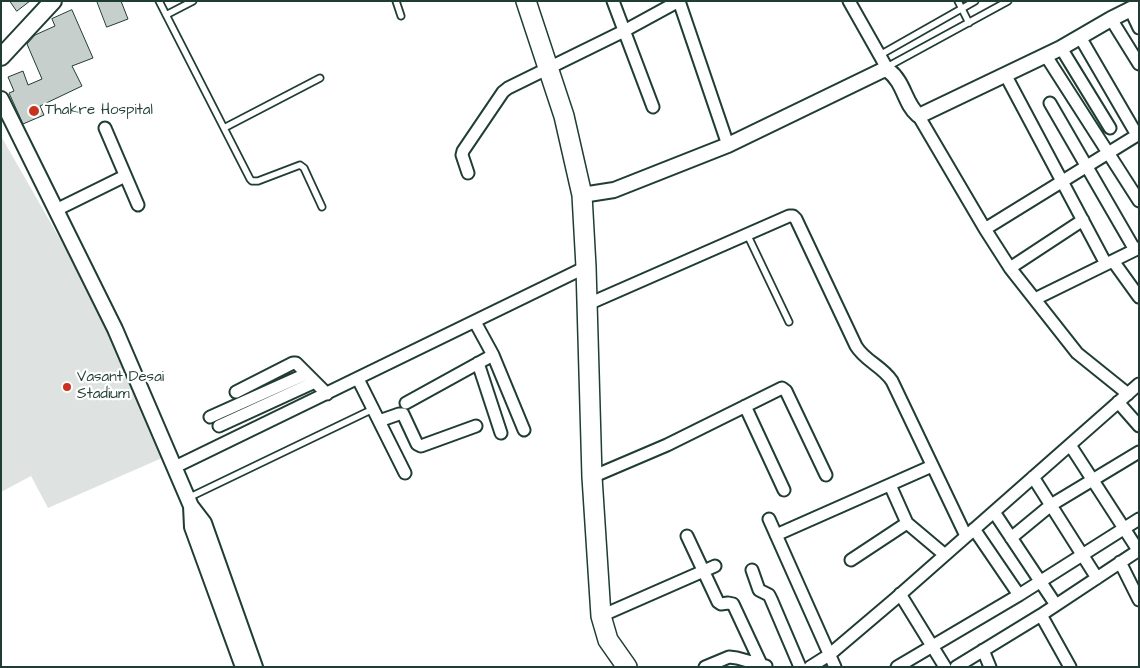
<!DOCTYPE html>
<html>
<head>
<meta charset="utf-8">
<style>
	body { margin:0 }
	#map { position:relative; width:1140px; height:668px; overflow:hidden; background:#fff; font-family:"Architects Daughter",sans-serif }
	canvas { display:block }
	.frame { position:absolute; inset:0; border:2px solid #1f3d34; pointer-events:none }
</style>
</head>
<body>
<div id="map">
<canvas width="1140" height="668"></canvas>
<div class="frame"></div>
</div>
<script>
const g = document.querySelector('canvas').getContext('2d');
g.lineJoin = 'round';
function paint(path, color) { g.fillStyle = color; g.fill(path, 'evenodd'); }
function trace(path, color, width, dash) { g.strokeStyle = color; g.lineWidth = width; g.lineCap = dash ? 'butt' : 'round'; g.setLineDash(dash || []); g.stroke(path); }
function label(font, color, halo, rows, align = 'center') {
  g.font = font + ' "Architects Daughter",sans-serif'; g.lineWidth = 4.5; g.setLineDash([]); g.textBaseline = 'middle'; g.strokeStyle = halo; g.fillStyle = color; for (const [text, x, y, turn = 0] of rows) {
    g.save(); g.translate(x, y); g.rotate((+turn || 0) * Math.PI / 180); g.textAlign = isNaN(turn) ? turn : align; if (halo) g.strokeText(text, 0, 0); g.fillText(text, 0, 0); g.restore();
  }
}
const green = new Path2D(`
	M1,136L104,316L162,458L48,508L31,476L1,492Z`);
const building = new Path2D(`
	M10,1H30L17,11Z
	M97,1H121L128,19L107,27Z
	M72,10L93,58L72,66L82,86L40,106L44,115L23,124L9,93L14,91L8,77L23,71L28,85L42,79L27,44L35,35L55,26L52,19Z`);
const service = new Path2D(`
	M159,1L250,179L252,181H258L300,165L304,168L322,207
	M396,1L401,16
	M958,1L969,23
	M166,15L193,1
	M880,55L975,1
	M887,67L1008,1
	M224,128L320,78
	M747,234L789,322
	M188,498L373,409`);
const minor = new Path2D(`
	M613,1L653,107
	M849,1L888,70
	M1130,9L1139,28
	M1111,19L1139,64
	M1080,37L1137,135
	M1061,48L1110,128
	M1046,56L1139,201
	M1006,76L1106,264
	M1050,103L1135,250
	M918,115L985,229L1010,268L1077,353L1128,394
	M105,128L138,205
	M468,173L462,155L463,151L503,92L508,88L624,31L679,1L728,145
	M56,210L125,176
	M985,229L1139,134
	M1113,261L1139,297
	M1010,268L1083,220
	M1035,299L1139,248
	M586,305L789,216H793L796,219L856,346C865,361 882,366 892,381L966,536
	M475,322L493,355L524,430
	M478,363L501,433
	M358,379L405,473
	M236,392L293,363H296L327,394
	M1118,402L1139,426
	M406,403L493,355
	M745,406L784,490
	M210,417L306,374
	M379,421L399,414H403L417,444L421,446L476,426
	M219,426L315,382
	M1070,445L1138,550
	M175,467L586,267
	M592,477L667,445L782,388L786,391L826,475
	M1033,477L1097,578
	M890,485L907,523L945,555
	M994,512L1056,605
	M769,519L835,667
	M974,529L1019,595
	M776,535L932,466
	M687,536L718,602L721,604L728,603L733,604L761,664
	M1011,538L1051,505L1139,452
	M851,560L907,523
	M1120,562L1139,600
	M752,570L759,590L769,595L771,599L800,667
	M900,594L945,667
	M1041,615L1070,667
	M601,616L715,566
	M983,650L990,667
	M705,667L729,657L737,658L766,666
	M810,667L829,655L895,599L1139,384
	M897,667L1019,595L1139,519
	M956,667L1041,615L1139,550`);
const tertiary = new Path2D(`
	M1,99L115,329L191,506L204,523L255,667
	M582,195L614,190L728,145L883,70H888C905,83 904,103 918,115L923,114L1061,48L1111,19L1139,5
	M191,506L192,527L243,667`);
const secondary = new Path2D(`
	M1,57L53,1`);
const primary = new Path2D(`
	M526,1L564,116L582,195L586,267L592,477L601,616L608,640L627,667`);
const markers = [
	[34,111,6,"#c8321e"],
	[67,387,5,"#c8321e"]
];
const poiNames = [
	["Thakre Hospital",45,111],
	["Vasant Desai",77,378],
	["Stadium",77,395]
];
paint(green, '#dee3e2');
paint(building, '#c7cfcc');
trace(building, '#1f3d34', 1);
trace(service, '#1f3d34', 9);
trace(minor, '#1f3d34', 15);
trace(tertiary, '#1f3d34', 18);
trace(secondary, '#1f3d34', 20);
trace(primary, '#1f3d34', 22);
trace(service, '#fff', 5.5);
trace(minor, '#fff', 11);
trace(tertiary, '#fff', 14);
trace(secondary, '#fff', 16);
trace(primary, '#fff', 19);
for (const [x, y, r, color] of markers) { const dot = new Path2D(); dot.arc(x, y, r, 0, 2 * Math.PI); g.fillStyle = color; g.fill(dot); trace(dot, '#fff', 2); }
label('15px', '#1f3d34', '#fff', poiNames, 'left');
</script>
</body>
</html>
